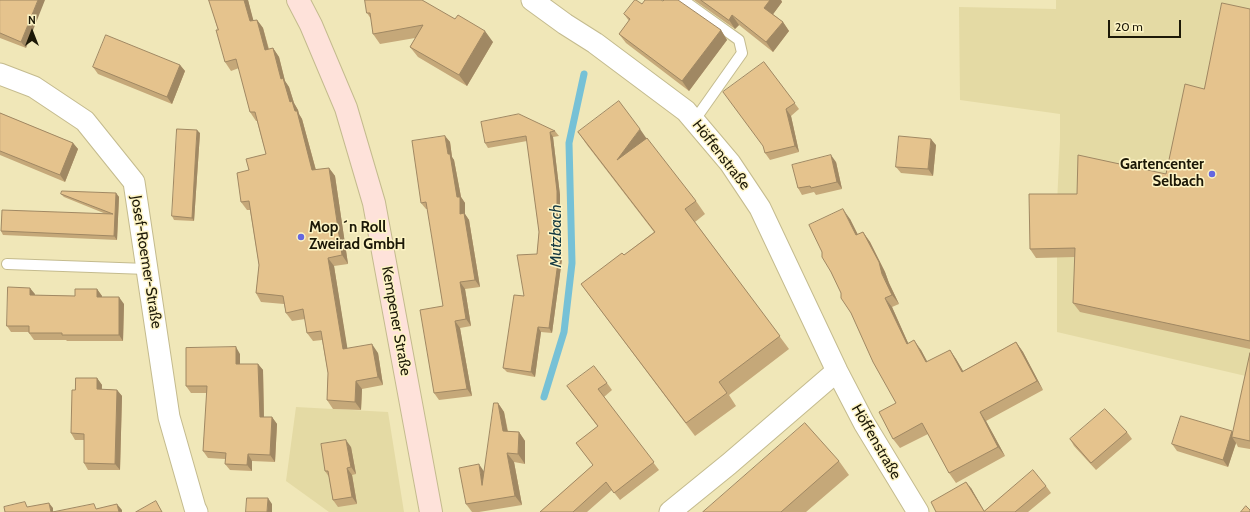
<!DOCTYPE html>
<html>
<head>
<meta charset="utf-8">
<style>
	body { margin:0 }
	#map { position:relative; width:1250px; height:512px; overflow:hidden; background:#f0e7b8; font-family:Cabin,sans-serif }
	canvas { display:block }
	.north { position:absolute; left:12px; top:12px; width:40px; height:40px; -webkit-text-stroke:3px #fdf4c5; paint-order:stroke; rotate:0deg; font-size:11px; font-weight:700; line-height:16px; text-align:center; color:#1c1807 }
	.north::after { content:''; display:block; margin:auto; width:14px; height:18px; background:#1c1807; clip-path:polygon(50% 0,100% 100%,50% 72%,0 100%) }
	.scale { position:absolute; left:1108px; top:20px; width:73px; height:18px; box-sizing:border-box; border:2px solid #1c1807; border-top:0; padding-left:5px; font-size:12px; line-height:14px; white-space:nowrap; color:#1c1807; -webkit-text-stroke:3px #fdf4c5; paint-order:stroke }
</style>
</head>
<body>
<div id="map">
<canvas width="1250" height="512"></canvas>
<div class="north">N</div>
<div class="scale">20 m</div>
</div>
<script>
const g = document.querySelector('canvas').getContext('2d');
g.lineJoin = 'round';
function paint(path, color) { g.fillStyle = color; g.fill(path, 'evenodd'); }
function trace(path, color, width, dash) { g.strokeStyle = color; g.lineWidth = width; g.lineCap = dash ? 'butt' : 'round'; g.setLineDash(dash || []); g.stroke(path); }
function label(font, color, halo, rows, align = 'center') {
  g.font = font + ' Cabin,sans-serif'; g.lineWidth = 3; g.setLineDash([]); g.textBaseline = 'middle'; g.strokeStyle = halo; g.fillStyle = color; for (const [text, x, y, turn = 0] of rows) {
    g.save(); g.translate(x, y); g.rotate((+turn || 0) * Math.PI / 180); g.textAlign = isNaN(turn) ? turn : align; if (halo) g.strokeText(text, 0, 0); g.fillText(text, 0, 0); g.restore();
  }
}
const built = new Path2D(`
	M1056,0H1250V377L1057,332V203L1060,141V114L960,100L959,7L1056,9Z
	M296,407L388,412L404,512H329L286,481Z`);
const stream = new Path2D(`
	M544,397L564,332L572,263L569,143L584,74`);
const service = new Path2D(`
	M683,0L739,40L742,53L694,121
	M7,264L147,269`);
const minor = new Path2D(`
	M532,0L565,24L595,43L686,111L730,163L760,208L837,371L864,423L918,512
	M0,74L34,87L85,121L134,182L169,417L195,508L197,512
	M670,512L729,464L837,371`);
const secondary = new Path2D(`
	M298,0L311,25L346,108L374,203L431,512`);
const wall = new Path2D(`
	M0,0L26,48L0,38Z
	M209,0H248L253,21L257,20L263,28L269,49L273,48L279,57L285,81L289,87L294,103L298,110L299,114L302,119L316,170L329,168L335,176L348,264L334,266L347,349L378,353L383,385L362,389L361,410L333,409L327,400L328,373L322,340L313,341L307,333L305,319L292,321L286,313L284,304L261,302L256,293L259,265L250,210H247L241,202L249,170L266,154L257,121H256L250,112L239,68L231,71L225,62L218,30Z
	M365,0L493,42L467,86L418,57L410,47L415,38L380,44L373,34L371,19L367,13Z
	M694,0H781L782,2L773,14L783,22L789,31L773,52L739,25L735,29Z
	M663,1L721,30L727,40L689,91L626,43L619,34L629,21L624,14L642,4Z
	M1250,9V349L1080,312L1073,303L1075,257L1036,258L1030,249L1077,194L1166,174L1204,89Z
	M764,62L799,109L791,116L799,152L770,160L765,153Z
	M180,65L185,71L172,104L98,74L93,67Z
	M0,113L73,143L78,149L65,182L0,155Z
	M555,131L559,136L553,137L560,195V236L562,259L552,333L541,332L535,377L507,372L503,368L537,254L539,232L527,141L488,148L485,143Z
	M578,132L646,138L696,201L705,214L695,222L789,349L729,395L736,406L695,436L581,284L624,255L654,232L587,145Z
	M200,133L194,221L174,220L172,216Z
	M445,136L450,142L452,157L454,160L461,197L465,203V214L469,220L480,287L465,289L471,326L460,328L472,396L439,400L434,393L443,306L428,209H426L421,203Z
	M936,145L933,176L901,173L896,167Z
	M836,162L842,189L816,195L814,192L802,195L798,188Z
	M116,193L119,197L117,240L3,235L1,231L106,214L64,197L61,194Z
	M850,219L858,235L863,232L870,242L885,272L889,283L899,304L892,307L908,343L921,350L927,362L950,350L956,359L963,371L1016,342L1023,352L1043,390L986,421L1005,456L956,483L949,473L928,434L900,448L893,439L896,403L831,272Z
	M97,289L102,296V297L124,304L123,341H67L66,340H34L29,333V332H11L7,326L35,294V295L75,296Z
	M1250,353V449L1238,447L1236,443L1228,467L1177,451L1172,444L1232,431L1233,432Z
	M240,354V364H258L263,370L264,417H272L277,424L275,462L252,461V471L230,470L225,464V459L208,458L203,451L207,393H191L186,386Z
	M97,378L102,385V389L117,390L122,396L120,470H88L84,463V440H75L71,433L75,390Z
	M607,383L612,390L604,397L659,470L620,500L612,490L587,512H540L593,465L576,443L598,427L567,386Z
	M498,403L504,412L508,431L519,432L525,441V464L514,462L522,505L479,512H472L466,504L484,472Z
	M1127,432L1132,439L1096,470L1074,446L1070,439Z
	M351,447L356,474L352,475L357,504L338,507L333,500L329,477L325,471Z
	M839,461L849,475L806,512H703Z
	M1046,486L1051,493L1028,512H936L971,488L984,511Z`);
const shadedWall = new Path2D(`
	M38,0H45L26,48L21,42Z
	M244,0H248L256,30L250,21Z
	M770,0H781L782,2L771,17L764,8Z
	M732,15L739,25L735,29L729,20Z
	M257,20L263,28L271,59L265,50Z
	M783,22L789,31L773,52L766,42Z
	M721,30L727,40L689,91L682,81Z
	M485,31L493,42L467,86L459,75Z
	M273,48L279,57L285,81L289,87L294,103L298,110L299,114L302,119L318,178L312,170L295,111L290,102L281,79Z
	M180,65L185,71L172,104L167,97Z
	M786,109L791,116L799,152L795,146Z
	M640,129L649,142L617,160Z
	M197,130L200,133L194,221L192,218Z
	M550,132L553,137L560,195V236L562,259L552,333L549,328L557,231Z
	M445,136L450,142L452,157L454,160L461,197L465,203V214L469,220L480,287L475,280L460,214L448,154Z
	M931,139L936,145L933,176L928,169Z
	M73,143L78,149L65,182L60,175Z
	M831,155L836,162L842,189L837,182Z
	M329,168L335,176L348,264L342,255Z
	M116,193L119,197L117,240L114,236Z
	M843,209L850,219L863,245L856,235Z
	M863,232L870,242L885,272L889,283L899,304L892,295Z
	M328,258L334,266L349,358L343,349Z
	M460,282L465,289L471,326L466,319Z
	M30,288L35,294L34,301L30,295Z
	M97,289L102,296L101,303L97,297Z
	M119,297L124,304L123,341L119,335Z
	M885,298L892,307L913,354L907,344Z
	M455,321L460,328L472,396L467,389Z
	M538,327L541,332L535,377L531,372Z
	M914,340L921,350L933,372L926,362Z
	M1016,342L1023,352L1043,390L1037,381Z
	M372,344L378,353L383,385L378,377Z
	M236,347L240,354V370L236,364Z
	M950,350L956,359L969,381L962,372Z
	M258,364L263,370L264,423L260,417Z
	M97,378L102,385L101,396L97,389Z
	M356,381L362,389L361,410L355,402Z
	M117,390L122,396L120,470L115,464Z
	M498,403L504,412L509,440L503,431Z
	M980,412L986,421L1005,456L998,447Z
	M272,417L277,424L275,462L270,455Z
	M1232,431L1237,438L1232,437L1236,443L1228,467L1223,460Z
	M519,432L525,441V464L518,454Z
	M346,440L351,447L356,474L351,467Z
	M507,453L514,462L522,505L515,496Z
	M248,454L252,461V471L247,465Z
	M479,464L485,473L482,485Z
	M347,468L352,475L357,504L352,497Z
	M966,482L971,488L985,512Z
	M268,498L272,504V512H267Z
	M49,503L53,508V512H51Z
	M117,504L122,510V512H119Z`);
const building = new Path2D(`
	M0,0H38L21,42L0,33Z
	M209,0H244L250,21L257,20L265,50L273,48L281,79L283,78L290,102L292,101L295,111H297L312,170L329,168L342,255L328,258L343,349L372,344L378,377L356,381L355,402L327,400L328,373L321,331L307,333L303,309L286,313L283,296L256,293L259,265L249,201L241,202L237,173L249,170L246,159L266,154L255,112H250L236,59L225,62L216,30H218Z
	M365,0H422L455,19L458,15L485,31L459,75L410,47L423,25L373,34L370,13H367Z
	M635,0H636L642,4L645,0H661L663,1L664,0H678L721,30L682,81L619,34L630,19L624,14Z
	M701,0H770L764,8L783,22L766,42L732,15L729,20Z
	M1222,3L1250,9V341L1073,303L1075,248L1030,249L1029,194H1077L1078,155L1166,174L1185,84L1204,89Z
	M106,35L180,65L167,97L93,67Z
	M764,62L795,103L786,109L795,146L765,153L763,146L723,92Z
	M619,101L640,129L617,160L647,138L696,201L685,209L780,336L719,382L727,393L686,423L581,284L622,253L624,255L655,232L578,132Z
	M0,113L73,143L60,175L0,151Z
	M519,114L555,131L550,132L557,191V231L559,255L549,328L538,327L531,372L503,368L514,295L524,296L517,255L537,254L539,232L526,136L485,143L481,122Z
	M177,129L197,130L192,218L172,216Z
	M445,136L448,154H450L457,197H460V214L464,213L475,280L460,282L466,319L455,321L467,389L434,393L420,310L443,306L426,202L421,203L412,141Z
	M899,136L931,139L928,169L896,167Z
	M831,155L837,182L811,188L810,186L798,188L792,165Z
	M62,191L116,193L114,236L1,231L2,210L113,214L61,194Z
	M843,209L856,235L863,232L879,262L882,274L892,295L885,298L907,344L914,340L926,362L950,350L962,372L1016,342L1037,381L980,412L998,447L949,473L922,423L893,439L879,412L896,403L873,362L851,313L841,298V293L831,272L822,257V252L809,225Z
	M8,287L30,288V295L75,296V289H97V297H119V335H62V333H29V326H7Z
	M236,347V364H258L260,417H272L270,455L248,454L247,465L225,464L226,453L203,451L207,386H186V348Z
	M1250,353V441L1232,437Z
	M594,366L607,383L598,389L654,462L614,493L606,482L573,512H540L593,465L576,443L598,426L567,386Z
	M76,378H97V389L117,390L115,464L84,463V434L71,433L72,390H75Z
	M494,403H498L503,431L519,432L518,454L507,453L515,496L466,504L459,468L479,464L482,485Z
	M1105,409L1127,432L1091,463L1070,439Z
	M1181,416L1232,431L1223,460L1172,444Z
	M805,423L839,461L781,512H703Z
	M346,440L351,467L347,468L352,497L333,500L328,471H325L321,444Z
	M1033,470L1046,486L1015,512H936L931,502L966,482L984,511Z
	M247,498H268L267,512H246Z
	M156,501L162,512H136Z
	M25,502L27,507L49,503L51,512H5L4,507Z
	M94,504L96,509L117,504L119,512H53Z
	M1246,506L1250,510V512H1241Z`);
const markers = [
	[1212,174,4,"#6567e0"],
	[301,237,4,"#6567e0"]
];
const streetNames = [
	["Höffenstraße",721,155,52],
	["Josef-Roemer-Straße",146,262,81],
	["Kempener Straße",396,321,80],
	["Höffenstraße",876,442,60]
];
const poiNames = [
	["Gartencenter",1204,165],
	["Selbach",1204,182],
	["Mop ´n Roll",309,228,"left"],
	["Zweirad GmbH",309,245,"left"]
];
const waterNames = [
	["Mutzbach",556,236,-90]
];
paint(built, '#e4daa4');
trace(stream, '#76c1d6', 7);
trace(service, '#c4bb8e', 12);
trace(minor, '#c4bb8e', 23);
trace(secondary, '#c4bb8e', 24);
trace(service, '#fff', 10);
trace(minor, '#fff', 21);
trace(secondary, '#fee2da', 22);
paint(wall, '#c5a879');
paint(shadedWall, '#a08863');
paint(building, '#e5c38d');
trace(building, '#a08863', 1);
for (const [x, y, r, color] of markers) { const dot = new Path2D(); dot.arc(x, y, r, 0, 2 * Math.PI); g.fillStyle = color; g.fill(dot); trace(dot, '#fdf4c5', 1.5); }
label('15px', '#1c1807', '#fdf4c5', streetNames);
label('bold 15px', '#1c1807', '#fdf4c5', poiNames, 'right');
label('italic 16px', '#143841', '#fdf4c5', waterNames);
</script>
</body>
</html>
